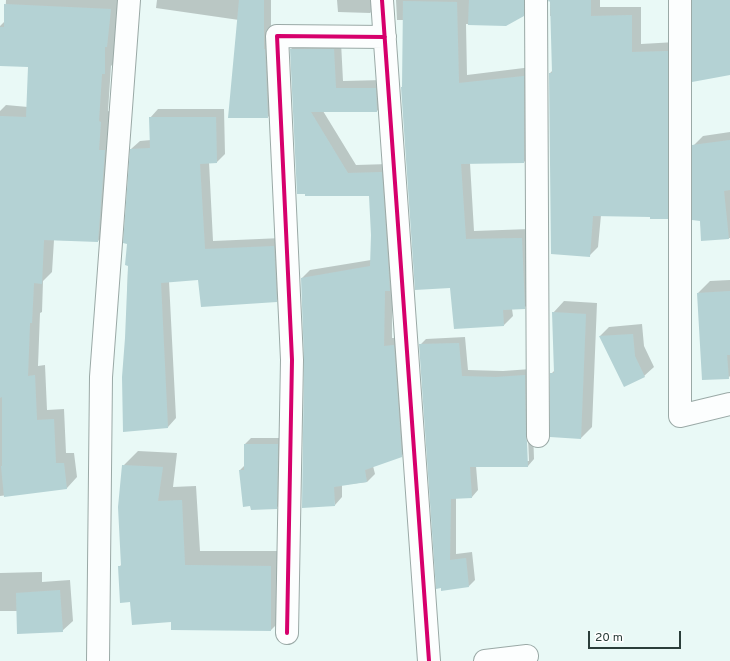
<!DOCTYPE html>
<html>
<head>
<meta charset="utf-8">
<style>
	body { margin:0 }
	#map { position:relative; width:730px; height:661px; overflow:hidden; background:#e9f9f6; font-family:Overpass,sans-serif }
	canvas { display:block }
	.scale { position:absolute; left:588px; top:631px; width:93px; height:18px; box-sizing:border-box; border:2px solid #2b3e3a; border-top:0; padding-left:5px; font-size:12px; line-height:14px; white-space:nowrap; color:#2b3e3a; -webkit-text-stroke:3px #fff; paint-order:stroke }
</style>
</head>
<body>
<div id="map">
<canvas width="730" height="661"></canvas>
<div class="scale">20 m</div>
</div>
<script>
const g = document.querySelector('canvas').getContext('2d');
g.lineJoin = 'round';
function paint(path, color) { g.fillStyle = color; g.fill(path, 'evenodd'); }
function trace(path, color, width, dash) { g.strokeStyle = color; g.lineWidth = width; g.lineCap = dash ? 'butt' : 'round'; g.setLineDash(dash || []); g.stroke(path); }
const shadow = new Path2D(`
	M6,0H120L117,36L115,39V62L111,66L108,111L111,112L108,231L98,241L54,240L52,272L43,281L42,312L40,313L38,366L45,365L47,410L64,409L66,453H74L77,477L67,488L0,496V111L6,105L28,107L29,66L0,65V26L5,21Z
	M157,0H271V42L275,110L268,117L239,20L156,8Z
	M337,0H379V4L370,13L338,12Z
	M396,0H532V7L523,16L506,25L466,24L467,75L532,67L533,153L524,162L470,163L474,231L530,229L533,299L524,308L512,309L513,316L504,325L451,287L403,86L404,20H397Z
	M550,0H600V7H641V44L676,42V209L667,218L651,216L601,215L598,247L589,256L550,73L553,70L552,16H550Z
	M299,41L341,42L343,81L383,80L385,103L377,111H323L356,165L389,164L392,288V338H402L409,448L401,456L373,466L375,474L367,482L342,485V497L335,505L306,360L302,278L310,270L371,260L372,235L370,195H306L291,49Z
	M158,109H224L225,154L217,162H209L213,241L282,238L285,292L276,301L198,279L169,281L176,418L168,427L124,431L131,149L140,141L151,140L150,118Z
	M730,132V238L702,240L694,145L703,136Z
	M730,280V376L728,378L698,293L710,281Z
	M564,301L597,303L592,427L581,438L551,374L555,370L553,313Z
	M642,324L644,346L654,367L644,376L600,336L609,327Z
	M465,337L468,370L503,371L531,369L534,459L528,466H476L478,490L472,497H456V554L472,552L475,580L469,586L442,590L420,345L426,339ZM526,437H528L529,461H527Z
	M251,438H284L283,502L276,508L240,470L245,465V444Z
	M138,451L177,453L173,487L196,486L200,551H285L286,615L271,630L172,629V621L131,601L119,567L122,564L123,466Z
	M42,572V582L70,580L73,621L62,631L17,611H0V573Z`);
const building = new Path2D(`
	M239,0H264V49H265L268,118H228Z
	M469,0H524V16L506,26L468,25Z
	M548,0H591V16L632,15V52L668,51V219H650V217L593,216L590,257L551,254L549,73H552L550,1L549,2Z
	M692,0H730V75L692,82Z
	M403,1L457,2L459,83L524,76V163L461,164L466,239L522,238L525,309L503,310L504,326L454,329L450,288L415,290L401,87H402Z
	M4,4L111,9L107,47H105V74H102L99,121L101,122L99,150H105L98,242L44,240L42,284L34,283L32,323H30L28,376L35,375L37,420L54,419L56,463H64L67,489L4,497L1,466H2V397L0,398V116L26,117L28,67L0,66V27H4Z
	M290,49H334L336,88H376L377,112H311L348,173L382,172L390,291H385L384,346L394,345L402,457L365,470L367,482L334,487L335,506L302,508L304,360L301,278L370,266L371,235L369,196H305V194H297Z
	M149,117H216L217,163L200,164L205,249L274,246L277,302L201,307L198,280L161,283L168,428L123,432L122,377L125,338L128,266L125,265L127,244L123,243L130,149L150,148Z
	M730,140V190L724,191L729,239L701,241L700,221L692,220V145Z
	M730,291V355H727L729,379L702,380L697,293Z
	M552,312L586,314L581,439L550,437V373H554Z
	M633,334L635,356L645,377L624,387L599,336Z
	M459,343L462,376L496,377L525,375L526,436L527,442L528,467H470L472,498L451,499L450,560L466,558L469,587L441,591V588L436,589L419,344Z
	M244,444H278L277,509L251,510L250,506L243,507L239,470H244Z
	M122,465L163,467L158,501L182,500L185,565L271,566V631L171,630V622L132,625L130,602L120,603L118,566H121L118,507Z
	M60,590L63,632L17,634L16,593Z`);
const street = new Path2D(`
	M382,0L429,661
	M536,0L538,436
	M680,0V416L730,404
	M287,633L292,360L277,36L385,37
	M98,661L101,377L129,0
	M485,661L527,656`);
const cycleway = new Path2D(`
	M382,0L429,661
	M287,633L292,360L277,36L385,37`);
paint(shadow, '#0003');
paint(building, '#b4d2d4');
trace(street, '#9aa9a6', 24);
trace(street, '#fcfefe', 22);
trace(cycleway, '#d6006c', 4);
</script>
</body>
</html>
